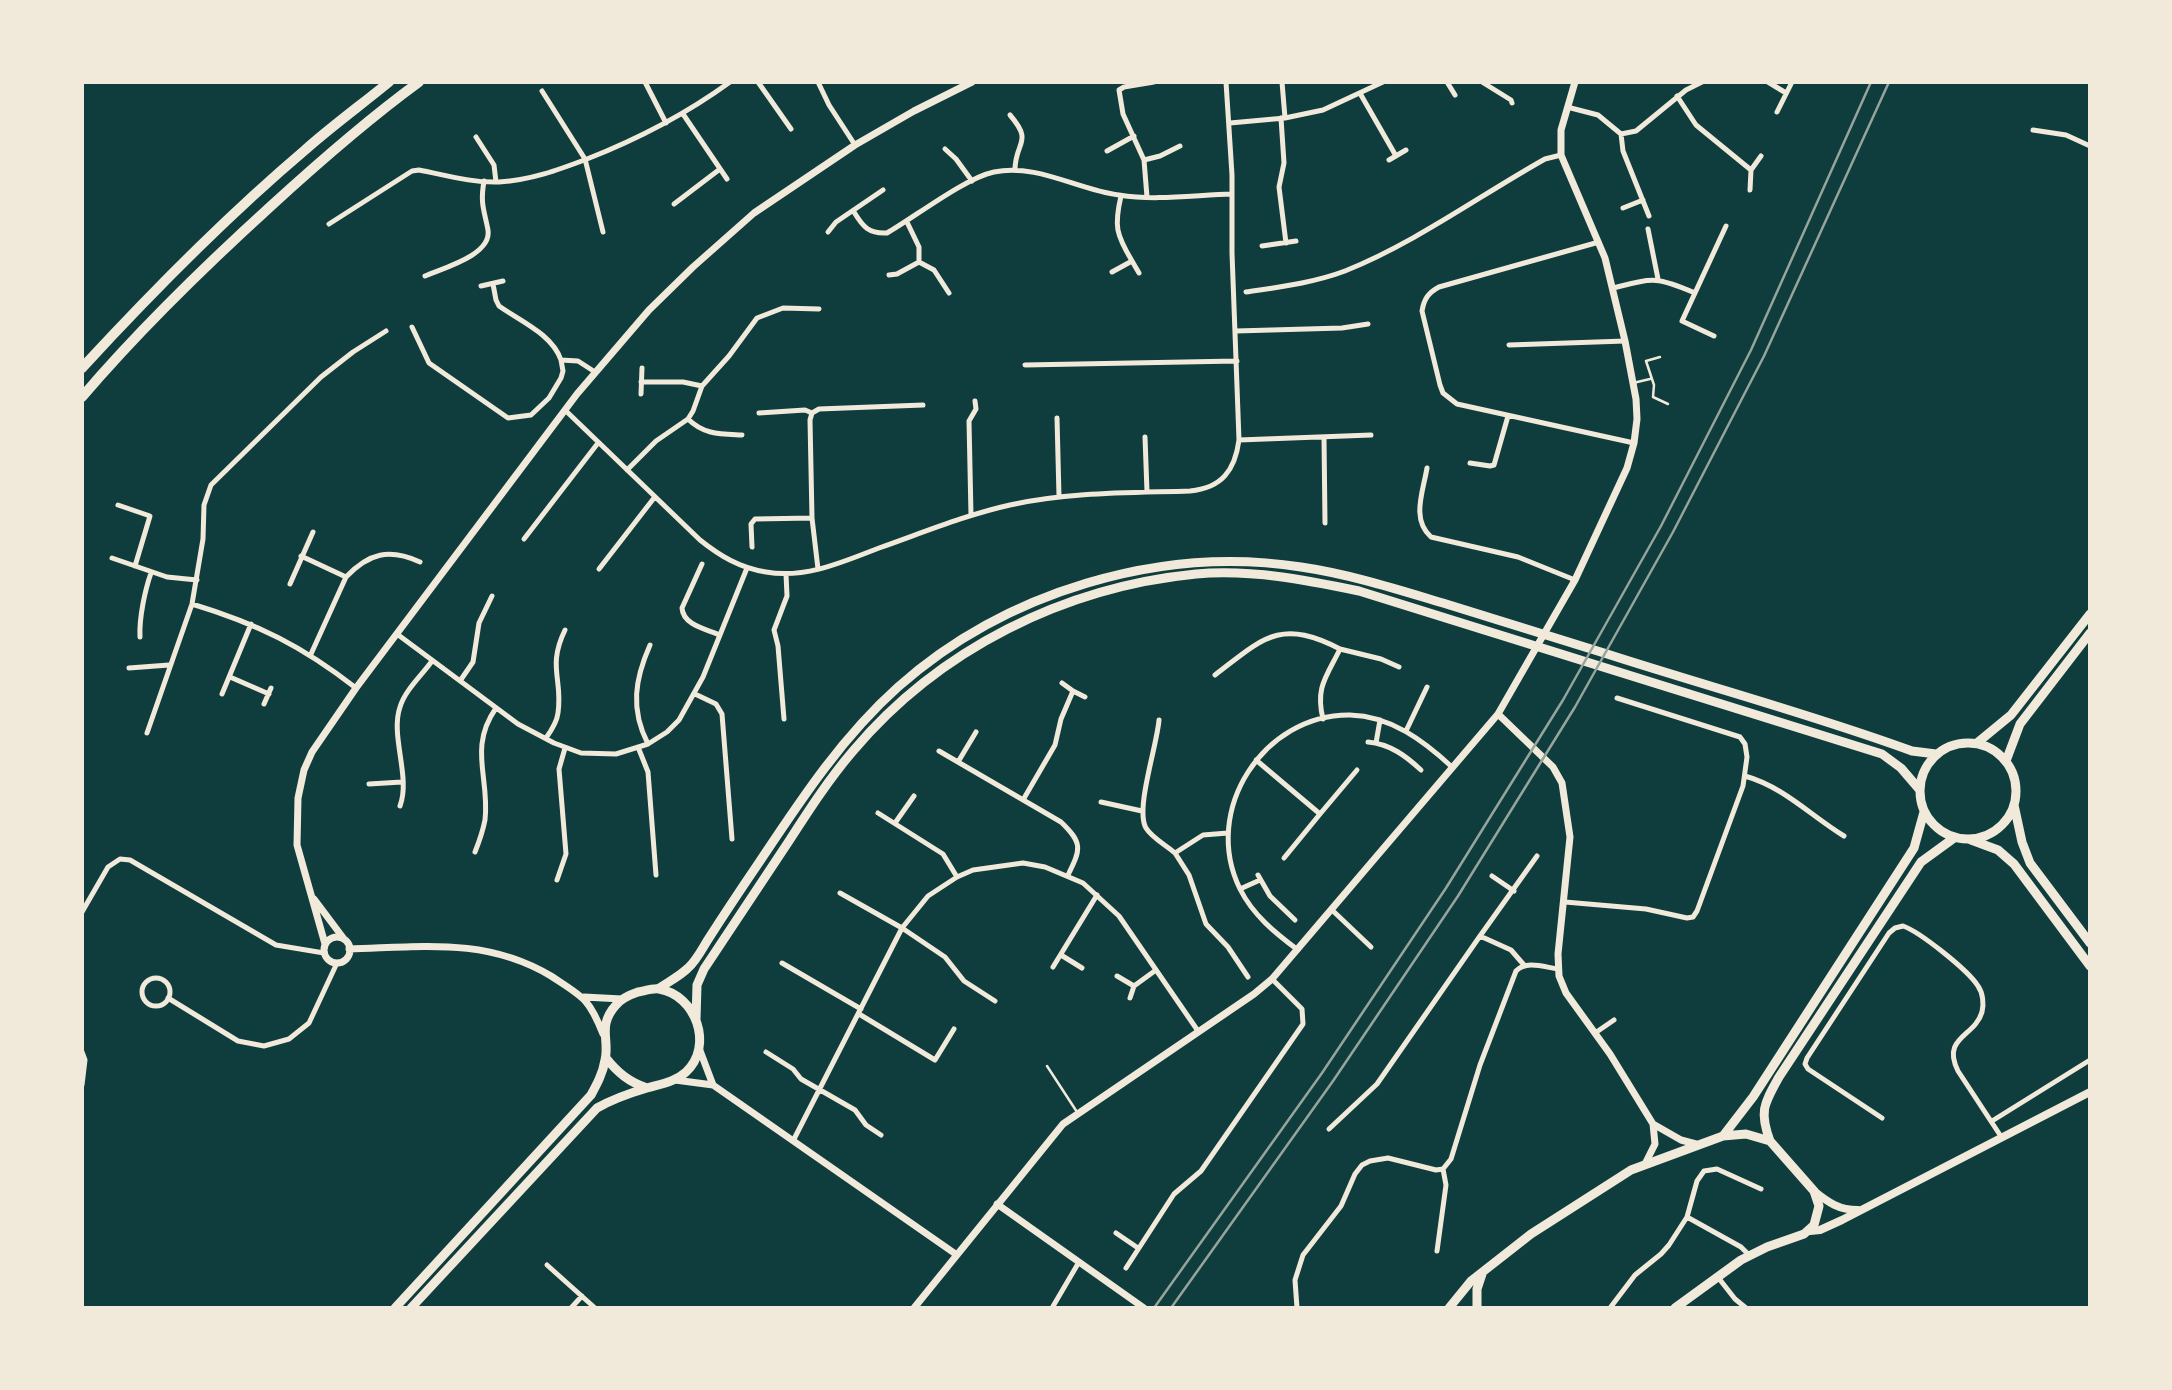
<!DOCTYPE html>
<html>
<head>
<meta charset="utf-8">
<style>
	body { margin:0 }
	#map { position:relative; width:2172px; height:1390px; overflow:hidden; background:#0f3d3e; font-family:"Roboto Condensed",sans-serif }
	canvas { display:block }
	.frame { position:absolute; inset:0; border:84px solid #f1e9da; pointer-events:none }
</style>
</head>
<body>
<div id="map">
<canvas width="2172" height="1390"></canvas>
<div class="frame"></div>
</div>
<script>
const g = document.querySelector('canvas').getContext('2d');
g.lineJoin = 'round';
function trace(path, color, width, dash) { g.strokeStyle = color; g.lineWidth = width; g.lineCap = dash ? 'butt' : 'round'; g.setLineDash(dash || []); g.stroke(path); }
const service = new Path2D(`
	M1660,357L1646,361L1654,385L1653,397L1668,404
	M1633,383L1650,379
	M1047,1066L1077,1112`);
const minor = new Path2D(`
	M645,82L666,123
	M758,82L791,129
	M818,82L829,105L855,145
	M1282,82L1285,118
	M1447,82L1455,95
	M1482,82L1511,100L1512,103
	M1768,82L1786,93
	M542,91L585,159L603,232
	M1361,95L1396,156
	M1677,96L1696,125L1751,170
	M1567,107L1598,115L1621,134L1623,151L1649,216
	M1777,112L1792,82
	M683,114L727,179
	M1010,115C1034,143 1015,141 1015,170
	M1281,118L1284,163L1279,187L1286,243
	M1230,123L1285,118L1323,110L1383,82
	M2033,130L2066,135L2090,146
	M1621,134L1636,131L1686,90L1702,82
	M476,137L494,165L496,182
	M945,149L956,159L972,181
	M1107,151L1134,136
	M1144,160L1160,156L1180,146
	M1389,160L1406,150
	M1750,190L1751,170L1761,156
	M1147,197L1144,160L1123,114L1119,90L1124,87L1154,82
	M674,204L720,169
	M1623,208L1643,200
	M854,212C863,227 869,234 887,233C915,217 965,178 994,172C1037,163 1078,190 1119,195C1156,201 1195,195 1232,194
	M329,224L412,171L419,170C445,175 472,183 499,182C531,180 558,170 587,159C638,139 686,114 730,82
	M1648,229L1658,279
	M828,232L836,222L883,190
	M1599,242L1439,287C1428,293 1424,299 1422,311L1440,385L1443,393L1457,404L1634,443
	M1262,246L1296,241
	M1132,261L1139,273
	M919,262L934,270L949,293
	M1112,272L1132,261C1116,234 1114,226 1121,196
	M889,275L897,274L919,262V247L907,222
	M425,276C443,268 492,255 488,230C484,209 480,204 484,181
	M493,284L496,300L499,306C520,321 552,334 561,360L578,361L595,372
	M481,286L503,281
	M1613,288C1653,278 1656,276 1695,293
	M1246,292C1279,287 1313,283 1345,271C1415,243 1479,196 1545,159L1561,155
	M412,327L429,363L508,418L531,415L549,398L561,378L563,371L561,360
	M1236,331L1342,328L1368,324
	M1714,336L1682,321L1726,226
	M1509,345L1625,341
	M1025,365L1237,361
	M641,382H683L702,386
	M641,394L642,368
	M565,410L700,540C720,556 740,568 766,572C805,579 843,562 879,548C922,533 965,515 1010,505C1070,492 1129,493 1190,491C1222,488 1235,470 1239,440L1232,253V175L1226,82
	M759,413L805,410L812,413
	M1057,418L1059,496
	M688,419C704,435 721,434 742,435
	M1145,437L1147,492
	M1324,438L1325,523
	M1239,440L1371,435
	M1470,463L1490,466L1494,465L1508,416
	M1427,468C1423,492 1411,519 1431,537L1518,557L1575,580
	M627,470L656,441L688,419L693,411L702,386L729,356L757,318L783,308L819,309
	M118,505L150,516L135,566
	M971,515L969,421L976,409L975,401
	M524,539L598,443
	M752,547L751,524L755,519L812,518
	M301,556L346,577
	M112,558L167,577L197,580
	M702,564L682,608C683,625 706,629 720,635
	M599,569L654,498
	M818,569L812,518L810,420L812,413L819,409L923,405
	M290,584L313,532
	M192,604C258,624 302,646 356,688
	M397,634L518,724L554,743L581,753L616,754L648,744L667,732L679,720L703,677L747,568
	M140,637C139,618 145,590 151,573
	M311,654L346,577C369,553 389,548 420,562
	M129,668L169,665
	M1215,675C1263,638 1280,618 1340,649
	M230,677L269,694
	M460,681L473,662L479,623L492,596
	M1073,691L1085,697
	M222,694L251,624
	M695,694L716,704L722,714L732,839
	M264,704L271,688
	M784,719L778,646L774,630L787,596L786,574
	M1323,719C1315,687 1327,676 1340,649L1381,659L1399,667
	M1159,720C1157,746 1135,809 1146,828C1152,838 1166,845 1175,853
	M1406,731L1427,687
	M147,733L192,604L203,539L204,505L211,485L321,377L353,352L386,331
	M546,738C551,731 557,722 558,713C563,679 547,667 565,630
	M1368,742C1390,744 1406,756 1421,770
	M1376,743L1380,720
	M648,744C630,709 635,679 650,645
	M638,747L648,772L656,875
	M939,751L1061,822C1083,843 1081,849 1068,875
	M1256,760L1320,814L1357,770
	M958,762L976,732
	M1745,776C1784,787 1811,816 1844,836
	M369,784L402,782
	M1023,800L1055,745L1061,719L1073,691L1062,683
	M1101,802L1142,811
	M400,806C411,777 390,736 400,707C405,690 422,675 432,661
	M878,813L943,854L957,877
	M895,823L914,796
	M1228,833L1203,835L1175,853L1189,875L1206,924L1228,947L1248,977
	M475,852C479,842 483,830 485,820C490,778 468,748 496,708
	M1284,858L1320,814
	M1258,875L1270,896L1295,920
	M1492,876L1514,891
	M557,880L566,854L559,769L565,748
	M1240,889L1260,880
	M840,893L902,928L945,957L964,981L995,1001
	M1565,902L1646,909L1687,918L1693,917L1697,911L1743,786L1747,757L1745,744L1740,737L1617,698
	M1332,910L1371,947
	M82,912L108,867L120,859L130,860L276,945L324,953
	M1298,950C1275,933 1253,915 1240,889C1201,810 1264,714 1350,715C1391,716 1424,741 1452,767
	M1061,955L1082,968
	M782,963L861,1009
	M1524,965L1511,950L1480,936L1537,856
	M1053,967L1097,895
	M1117,976L1134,986L1156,970
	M142 992a14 14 0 1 1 28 0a14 14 0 1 1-28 0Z
	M168,998L238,1041L264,1046L289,1039L309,1023L337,963
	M1130,998L1134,986
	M859,1014L935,1060L954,1029
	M1595,1033L1614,1020
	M82,1052L85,1060L82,1085
	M766,1052L793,1069L801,1079L855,1110L866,1125L881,1135
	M1882,1118L1808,1069L1805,1064L1807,1058L1889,933L1895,928L1903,926C1920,932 1968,970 1978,986C1983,993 1984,1004 1982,1012C1975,1037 1941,1037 1958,1071L2002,1138
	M1992,1121L2090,1060
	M1329,1129L1377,1084L1480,936
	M793,1141L902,928L928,896L957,877L973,870L1023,863L1045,867L1083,883L1119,916L1198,1031
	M1687,1217L1741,1247L1749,1255
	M1116,1233L1138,1248
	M1437,1251L1446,1185L1443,1169L1451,1159L1480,1065L1516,971C1526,960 1544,967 1558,969
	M547,1265L595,1308
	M1126,1268L1174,1194L1201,1171L1303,1024L1302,1009L1272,979
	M1717,1276L1735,1299L1746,1308
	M571,1308L582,1296
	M1052,1308L1079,1262
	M1297,1308L1295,1280L1303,1255L1341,1206L1355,1174L1362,1165L1370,1161L1388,1158L1436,1170L1443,1169
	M1610,1308L1635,1275L1661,1254L1669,1245L1687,1217L1697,1181L1704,1171L1717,1169L1761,1189`);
const tertiary = new Path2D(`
	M1498,714L1553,767L1562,783L1570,837L1558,954L1559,976L1566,993L1610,1054L1653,1124L1655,1144L1645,1164
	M314,899L344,939
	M324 950a13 13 0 1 1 26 0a13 13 0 1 1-26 0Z
	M325,944L297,845L298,798L304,770L312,752L356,688L577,394L649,310L693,267L754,213L855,145L914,111L972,82
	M349,949C421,947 486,937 551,976C583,997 589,998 603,1034
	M584,997L622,999
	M699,1048L713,1085
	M675,1080L713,1085L957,1255
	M1653,1124L1681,1140L1696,1144
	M997,1204L1144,1308
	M914,1308L1063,1124L1254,994L1272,979L1498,714L1575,580L1627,468L1634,443L1637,419L1636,399L1625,341L1605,258L1561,155V130L1575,82`);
const secondary = new Path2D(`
	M1814,1191C1829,1203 1839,1210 1858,1210
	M1810,1231L1820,1230L1842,1220L2090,1092`);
const primary = new Path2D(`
	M1920 791a48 48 0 1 1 96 0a48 48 0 1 1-96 0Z
	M1977,743L2011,715L2090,614
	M2006,761L2020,724L2090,633
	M2014,805L2022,842L2030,863L2090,943
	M1971,840L1998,850L2014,864L2090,966
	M658,989C668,982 680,976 688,968C697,960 703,947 709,938C725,913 741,889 758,864C800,801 841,738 898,687C1005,592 1160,545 1301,567C1349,574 1396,589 1443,603C1497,620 1550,636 1604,653C1706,686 1811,714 1912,751L1936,754
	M696,1019L697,985L704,969C732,927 760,884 789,841C809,810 829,779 853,751C939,649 1064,587 1196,574C1251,569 1306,580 1359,591L1882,754L1901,768L1919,789
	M606,1058C618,1073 629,1082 647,1088
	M1723,1136L1753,1097L1914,848L1924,812
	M1770,1141C1759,1111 1764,1104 1779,1077L1921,862L1954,838
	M395,1308L591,1095C597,1084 603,1073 605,1060C610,1040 597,1026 616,1005C622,998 629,995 638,992C644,991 653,988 659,989C696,995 714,1046 686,1072C675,1082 661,1084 647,1088C630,1093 613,1099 597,1108L411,1308
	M1449,1308L1471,1281L1531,1234L1631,1170L1723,1136L1746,1134L1770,1141L1814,1191L1819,1206L1814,1225L1804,1234L1767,1247L1741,1260L1675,1308
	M1477,1308V1289L1482,1274`);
const motorway = new Path2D(`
	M82,368C153,291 226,217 305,150C332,126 361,105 389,82
	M82,397C140,329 205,266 271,206C318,163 367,120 419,82`);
const rail = new Path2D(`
	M1154,1308L1322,1073L1446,888L1563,700L1661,526L1751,350L1871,82
	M1171,1308L1333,1081L1458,896L1575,707L1673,532L1764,356L1889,82`);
trace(service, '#f1e9da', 2.5);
trace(minor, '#f1e9da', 5);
trace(tertiary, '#f1e9da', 7);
trace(secondary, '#f1e9da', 8);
trace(primary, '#f1e9da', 9);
trace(motorway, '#f1e9da', 10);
trace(rail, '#97a49c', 2.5);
</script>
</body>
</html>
